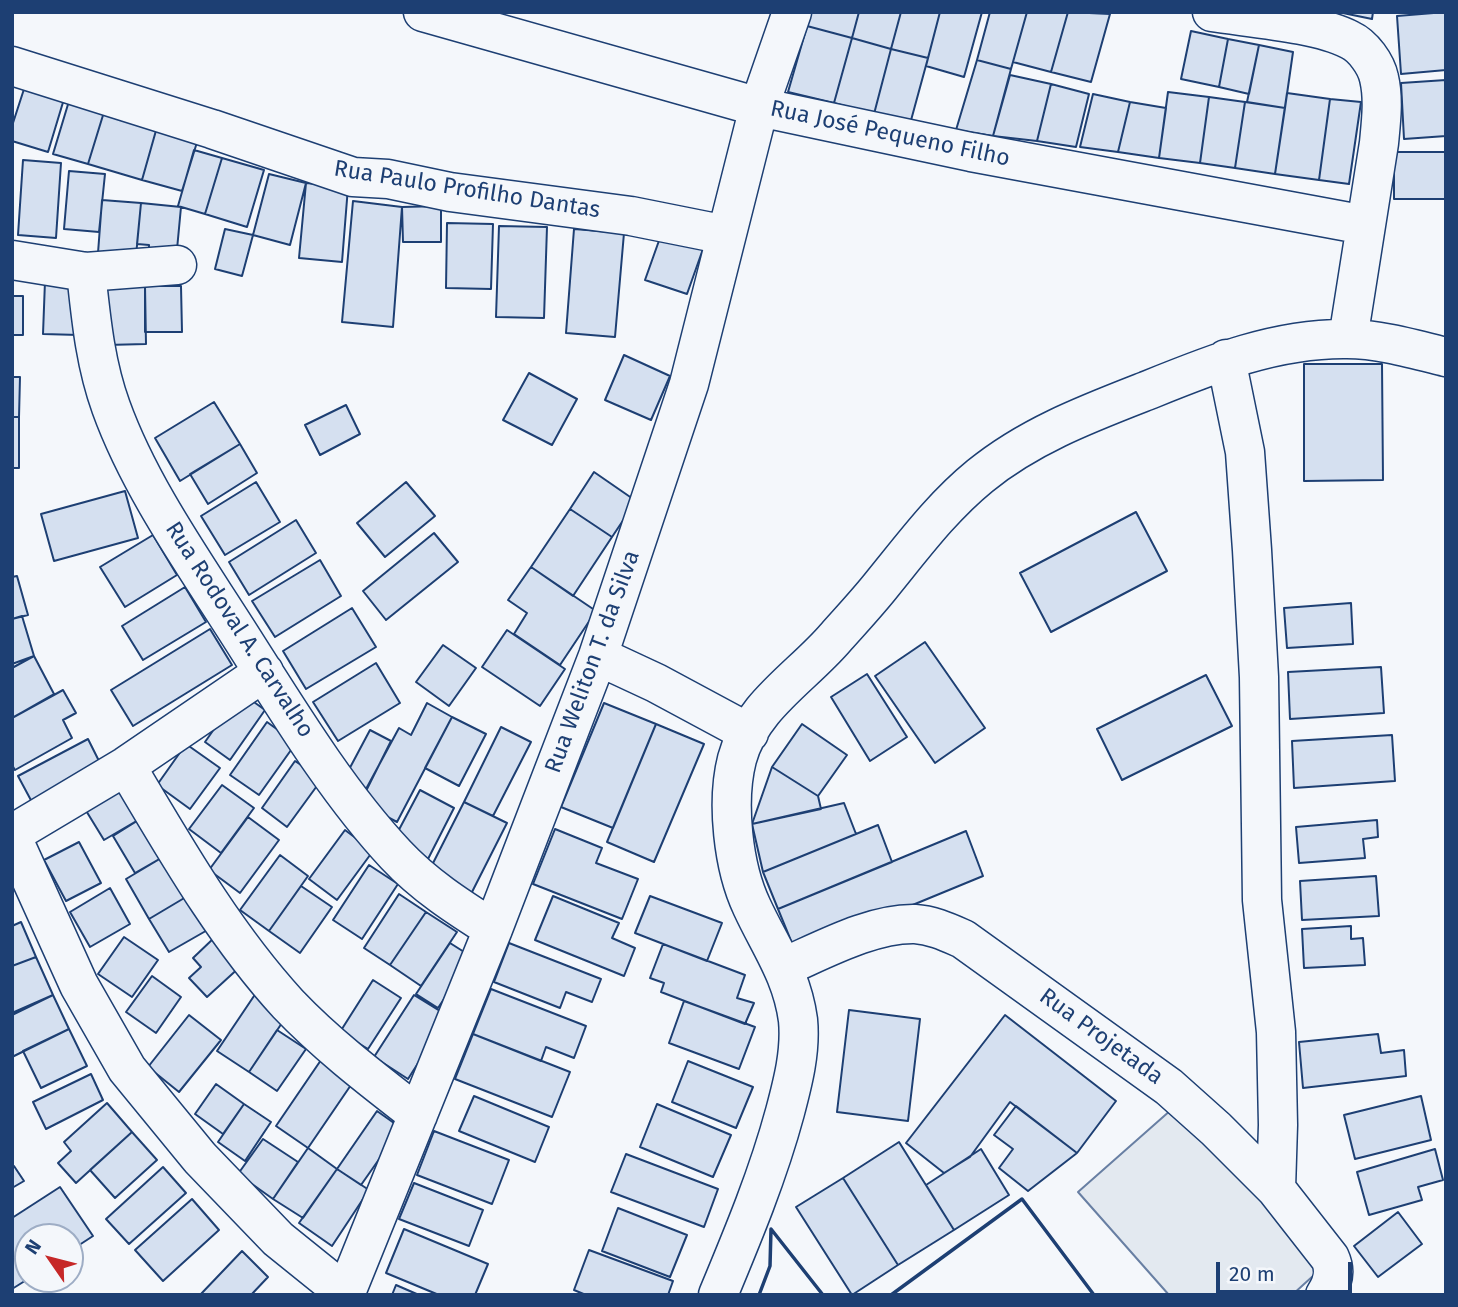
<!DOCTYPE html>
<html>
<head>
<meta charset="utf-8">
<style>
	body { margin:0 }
	#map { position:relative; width:1458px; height:1307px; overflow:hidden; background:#f4f7fb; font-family:"Fira Sans",sans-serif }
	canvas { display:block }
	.frame { position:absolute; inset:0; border:14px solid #1d3f73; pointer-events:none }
	.north { position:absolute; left:14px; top:1223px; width:70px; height:70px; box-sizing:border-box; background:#f4f7fb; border:2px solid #9eadc5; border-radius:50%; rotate:305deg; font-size:19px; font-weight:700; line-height:28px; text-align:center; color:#1d3f73 }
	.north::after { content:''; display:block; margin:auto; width:24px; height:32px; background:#c62828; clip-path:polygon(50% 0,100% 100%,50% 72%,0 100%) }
	.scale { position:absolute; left:1216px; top:1262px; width:136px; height:32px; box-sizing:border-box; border:4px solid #1d3f73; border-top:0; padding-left:9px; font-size:21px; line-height:24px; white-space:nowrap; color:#1d3f73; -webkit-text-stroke:5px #f4f7fb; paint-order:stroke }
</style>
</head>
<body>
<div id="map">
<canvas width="1458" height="1307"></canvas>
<div class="frame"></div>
<div class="north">N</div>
<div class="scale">20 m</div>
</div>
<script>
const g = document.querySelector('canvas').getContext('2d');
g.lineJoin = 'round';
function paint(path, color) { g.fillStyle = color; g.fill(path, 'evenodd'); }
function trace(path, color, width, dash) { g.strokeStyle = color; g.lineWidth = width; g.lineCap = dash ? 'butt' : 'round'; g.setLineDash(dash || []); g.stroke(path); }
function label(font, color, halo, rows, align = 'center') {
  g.font = font + ' "Fira Sans",sans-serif'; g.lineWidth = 5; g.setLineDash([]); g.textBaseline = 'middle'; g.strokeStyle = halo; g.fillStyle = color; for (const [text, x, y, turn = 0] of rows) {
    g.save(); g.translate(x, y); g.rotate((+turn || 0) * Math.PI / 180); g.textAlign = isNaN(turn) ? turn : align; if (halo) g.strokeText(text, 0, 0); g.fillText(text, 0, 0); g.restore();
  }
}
const green = new Path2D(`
	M1180,1102L1324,1266L1292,1295H1169L1078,1192Z`);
const building = new Path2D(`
	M810,12H859L852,38L807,26Z
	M859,12H901L891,49L852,38Z
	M901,12H940L928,58L891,49Z
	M940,12H982L964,77L926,66Z
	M990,12H1027L1011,69L977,60Z
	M1027,12H1068L1051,72L1013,62Z
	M1068,12L1110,14L1091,82L1051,72Z
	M1338,12H1373L1372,19Z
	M1446,12V70L1401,74L1397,16Z
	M807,26L852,38L834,103L788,92Z
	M1191,31L1228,39L1219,87L1181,79Z
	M852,38L891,49L874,114L834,103Z
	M1228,39L1259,45L1249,94L1219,87Z
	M1259,45L1293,52L1285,108L1247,102Z
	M891,49L928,58L910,124L874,114Z
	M977,60L1011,69L993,136L956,130Z
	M1010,75L1051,84L1037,141L993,136Z
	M1446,80V136L1404,139L1401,83Z
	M1051,84L1089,94L1076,147L1037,141Z
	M25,86L64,99L48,152L12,141V126Z
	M1168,92L1209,97L1200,163L1159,158Z
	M1287,93L1330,99L1319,180L1275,174Z
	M1093,94L1130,102L1118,152L1080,147Z
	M1209,97L1245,102L1235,168L1200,163Z
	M1330,99L1361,102L1349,184L1319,180Z
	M69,101L104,112L88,164L53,154Z
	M1130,102L1166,108L1159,158L1118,152Z
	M1245,102L1285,108L1275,174L1235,168Z
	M104,112L157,127L142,180L88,164Z
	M157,127L198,139L182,191L142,180Z
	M194,150L222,158L205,214L178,206Z
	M1394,152H1446V199H1394Z
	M222,158L264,170L247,227L205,214Z
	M23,160L61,163L56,238L18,235Z
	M69,171L105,174L99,232L64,229Z
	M269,174L306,183L290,245L253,235Z
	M306,183L348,187L342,262L299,258Z
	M102,200L141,203L136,256L98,253Z
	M353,201L402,207L393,327L342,322Z
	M141,203L181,207L176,260L149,257V245L137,244Z
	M441,206V242H403L402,207Z
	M447,223L493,224L491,289L446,288Z
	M499,226L547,227L544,318L496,317Z
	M225,229L253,235L242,276L215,269Z
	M574,229L624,233L615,337L566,333Z
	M661,235L703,249L687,294L645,280Z
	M45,281H80L79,335L43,334Z
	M145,286H181L182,332H145Z
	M145,286L146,344L106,345V287Z
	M12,296H23V335H12Z
	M624,355L670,376L651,420L605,400Z
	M1304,364H1382L1383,480L1304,481Z
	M529,373L577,399L552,445L503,420Z
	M12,377H20L19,417H12Z
	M214,402L240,444L180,481L155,438Z
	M346,405L360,434L320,455L305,425Z
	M12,417H19V468H12Z
	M240,444L257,473L208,504L190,474Z
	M594,472L636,501L612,537L570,509Z
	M256,482L280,522L225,555L201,516Z
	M406,482L435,516L385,557L357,523Z
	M125,491L138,538L54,561L41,514Z
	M570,509L612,537L573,596L531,567Z
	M1136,512L1167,571L1051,632L1020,573Z
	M296,520L316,553L249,595L229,562Z
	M434,533L458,562L386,620L363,591Z
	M153,535L177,575L125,607L100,567Z
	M320,560L341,596L275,637L252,601Z
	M531,567L596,611L560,665L514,634L527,613L508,600Z
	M17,576L28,615L12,619V577Z
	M185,587L206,622L143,660L122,626Z
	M1351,603L1353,644L1287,648L1284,608Z
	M352,608L376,647L306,689L283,651Z
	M22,616L34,656L12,664V619Z
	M210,629L232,665L133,726L111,690Z
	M507,630L565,669L540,706L482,667Z
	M925,642L985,728L935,763L875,676Z
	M443,645L476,668L449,706L416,682Z
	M34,656L54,694L12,718V668Z
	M376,663L400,703L338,741L313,702Z
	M1381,667L1384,713L1290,719L1288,672Z
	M867,674L907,737L870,761L831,697Z
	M1206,675L1232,726L1122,780L1097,729Z
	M63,690L76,713L63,720L72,738L15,770L12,765V718Z
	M240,692L265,710L230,760L205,742Z
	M427,703L452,717L397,822L359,802L399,728L411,735Z
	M604,703L656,724L613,828L561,807Z
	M452,717L486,734L459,786L425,768Z
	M267,722L296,743L259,795L230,775Z
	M656,724L704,744L654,862L607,842Z
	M802,724L847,755L818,796L772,767Z
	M501,727L531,742L493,816L464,802Z
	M370,730L391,741L367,789L345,777Z
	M1392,735L1395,781L1294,788L1292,741Z
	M88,739L102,767L33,804L18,776Z
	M186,744L220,768L190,809L157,785Z
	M295,761L322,779L287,827L262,808Z
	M772,767L818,796L821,809L752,824Z
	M127,785L145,816L104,840L85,809Z
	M222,785L254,808L221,853L189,829Z
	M420,790L454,808L428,859L393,841Z
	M464,802L507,823L471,894L428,873Z
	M844,803L856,834L763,872L752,824Z
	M145,816L168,854L135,873L113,836Z
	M248,817L279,840L240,893L209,870Z
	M1377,820L1378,837L1363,839L1365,858L1299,863L1296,827Z
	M878,825L892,862L778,909L763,872Z
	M555,829L602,848L596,863L638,879L622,919L533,884Z
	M345,830L373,851L337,900L309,879Z
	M966,831L983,876L796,953L778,909Z
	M79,842L101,883L66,901L44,860Z
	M168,854L191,894L149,919L126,879Z
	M280,855L308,876L269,931L240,910Z
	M369,865L398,884L362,939L333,920Z
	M1376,876L1379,916L1302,920L1300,881Z
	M301,886L332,907L300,953L269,931Z
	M110,888L130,924L90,947L70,912Z
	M191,894L211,928L169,952L149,919Z
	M399,894L426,912L390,965L364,948Z
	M553,896L619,923L612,938L635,948L624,976L535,940Z
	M650,896L722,923L707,961L635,933Z
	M426,912L457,932L421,986L390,965Z
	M21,922L36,957L12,966V926Z
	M1351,926V939L1363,938L1365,965L1304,968L1302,929Z
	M124,937L158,960L132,997L98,974Z
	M215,937L242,965L207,997L189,978L201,967L193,958Z
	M450,943L472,957L438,1008L416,994Z
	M509,943L601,979L592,1002L566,992L560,1008L494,982Z
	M663,944L745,975L737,998L754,1003L745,1024L661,992L664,983L650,978Z
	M36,957L53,995L12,1013V966Z
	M152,976L181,997L156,1033L126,1012Z
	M373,980L401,998L368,1049L340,1032Z
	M491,989L586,1026L574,1058L546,1047L541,1061L473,1034Z
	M256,993L288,1014L249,1072L217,1051Z
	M53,995L69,1029L12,1057V1015Z
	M414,995L448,1016L408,1079L374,1057Z
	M684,1001L755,1027L739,1069L669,1043Z
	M849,1010L920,1019L908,1121L837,1112Z
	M189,1015L221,1040L179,1092L148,1067Z
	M1005,1015L1116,1101L1077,1153L1010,1102L970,1157L944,1173L906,1143Z
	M69,1029L87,1066L41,1088L23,1051Z
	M277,1030L306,1049L277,1091L249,1072Z
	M473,1034L570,1072L552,1117L455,1079Z
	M1378,1034L1381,1053L1404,1050L1406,1076L1303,1088L1299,1042Z
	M321,1060L353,1082L308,1148L276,1126Z
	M688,1061L753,1087L736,1128L672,1102Z
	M91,1074L103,1100L46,1129L33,1102Z
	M216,1084L244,1104L223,1134L195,1114Z
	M474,1096L549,1127L535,1162L459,1131Z
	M1421,1096L1431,1140L1355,1159L1344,1115Z
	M107,1103L132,1132L76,1183L58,1163L71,1151L64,1142Z
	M244,1104L271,1122L245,1161L218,1142Z
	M657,1104L731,1135L713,1177L640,1147Z
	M1016,1106L1077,1153L1028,1191L999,1168L1013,1149L994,1135Z
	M377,1111L401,1128L361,1185L337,1169Z
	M434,1131L509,1160L492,1204L417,1175Z
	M132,1132L157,1160L115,1198L90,1170Z
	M263,1139L298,1162L273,1199L238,1174Z
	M899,1142L954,1230L898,1265L843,1178Z
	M308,1148L337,1169L303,1218L273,1199Z
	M981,1149L1009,1195L954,1230L926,1185Z
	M1435,1149L1443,1180L1418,1187L1422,1200L1369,1215L1357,1172Z
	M626,1154L718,1189L704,1227L611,1192Z
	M14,1166L24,1181L12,1188V1167Z
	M163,1167L186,1193L129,1244L106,1219Z
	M337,1169L369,1190L332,1246L299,1223Z
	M843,1178L898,1265L852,1295L796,1207Z
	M414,1183L483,1210L469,1246L399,1219Z
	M60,1187L93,1236L70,1251V1237H28V1279L12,1289V1218Z
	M192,1199L219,1230L163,1281L135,1250Z
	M618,1208L687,1235L670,1277L602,1251Z
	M1398,1212L1422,1244L1378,1277L1354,1246Z
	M404,1229L488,1264L475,1295H439L386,1273Z
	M589,1250L673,1281L668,1295H586L574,1290Z
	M242,1251L268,1277L251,1295H200Z
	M396,1285L419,1295H392Z`);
const minor = new Path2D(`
	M423,12L759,107L971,152L1365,225
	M1212,12C1250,18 1318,23 1350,40C1363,46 1376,64 1379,78C1384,99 1381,122 1379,143L1348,339
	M12,66L212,129L353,177L388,179L450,192L631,216L726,235
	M12,260L86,272L177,265
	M86,272C91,318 95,363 111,407C139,485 192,560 236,629C284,704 335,790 396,855C424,885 458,907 493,929
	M1226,359L1245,452L1252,550L1259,677L1262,900L1276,1032L1278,1125L1276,1189
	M598,656L656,683L749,733
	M126,766C175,848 223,933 288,1004C327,1045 373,1080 418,1115
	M12,834L126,766L264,672
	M12,837L79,985L127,1069L200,1158L278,1239L345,1293
	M784,967C823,950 872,923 915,924C932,925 947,932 963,939L1169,1087L1216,1129L1276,1189L1330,1258C1336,1271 1333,1283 1325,1295
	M345,1295L493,929L598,656L689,384L759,107L792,12
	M718,1295C743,1235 768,1175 785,1112C793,1082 801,1051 798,1020C792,975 770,946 752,907C733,867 726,802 737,759C751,706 803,676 836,637C852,619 868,602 883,583C914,545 942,507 980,476C1029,436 1087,414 1146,391C1210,365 1275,338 1347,339C1379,339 1414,349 1446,357`);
const wall = new Path2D(`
	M759,1295L770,1266L771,1229L823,1295
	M891,1295L1022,1199L1094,1295`);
const streetNames = [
	["Rua José Pequeno Filho",890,134,12],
	["Rua Paulo Profilho Dantas",467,190,9],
	["Rua Rodoval A. Carvalho",239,630,57],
	["Rua Weliton T. da Silva",593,662,-70],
	["Rua Projetada",1101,1037,36]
];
paint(green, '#e3e9f0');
trace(green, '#687fa3', 2);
paint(building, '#d5e0f0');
trace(building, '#1d3f73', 2);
trace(minor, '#1d3f73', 41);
trace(minor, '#f4f7fb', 38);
trace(wall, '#1d3f73', 3.5);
label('23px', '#1d3f73', '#f4f7fb', streetNames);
</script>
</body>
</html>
